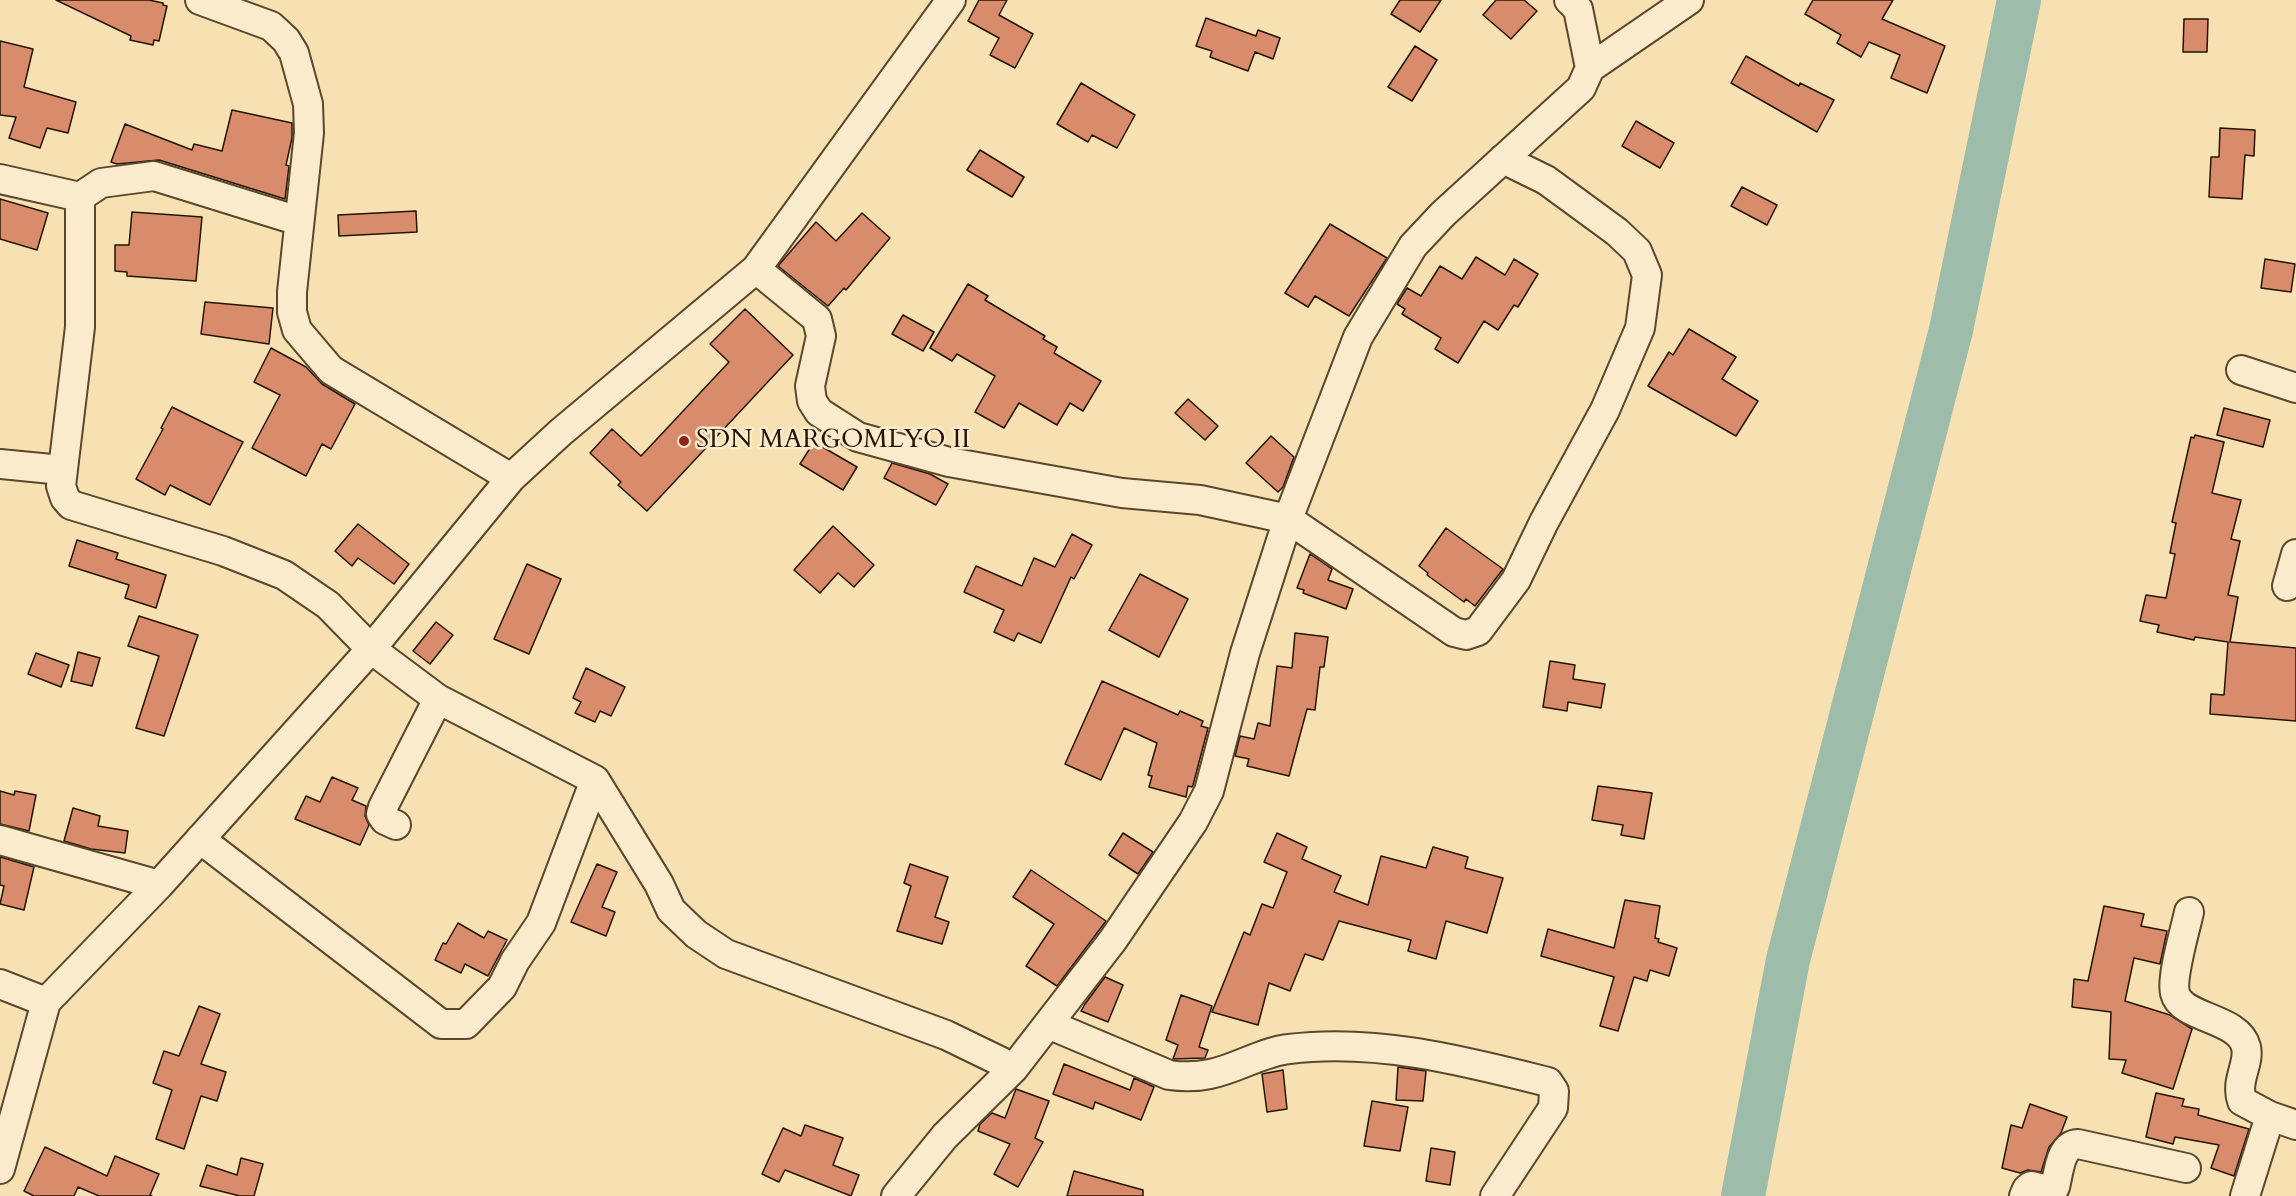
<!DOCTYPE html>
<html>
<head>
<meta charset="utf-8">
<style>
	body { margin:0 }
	canvas { display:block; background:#f7e0b1 }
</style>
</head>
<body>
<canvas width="2296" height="1196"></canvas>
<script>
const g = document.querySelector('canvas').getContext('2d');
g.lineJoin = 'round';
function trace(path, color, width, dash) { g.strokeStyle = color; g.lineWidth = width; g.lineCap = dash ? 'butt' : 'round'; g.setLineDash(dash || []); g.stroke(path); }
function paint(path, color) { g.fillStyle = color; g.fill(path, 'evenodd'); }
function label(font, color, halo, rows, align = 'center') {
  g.font = font + ' Cardo,serif'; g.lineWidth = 5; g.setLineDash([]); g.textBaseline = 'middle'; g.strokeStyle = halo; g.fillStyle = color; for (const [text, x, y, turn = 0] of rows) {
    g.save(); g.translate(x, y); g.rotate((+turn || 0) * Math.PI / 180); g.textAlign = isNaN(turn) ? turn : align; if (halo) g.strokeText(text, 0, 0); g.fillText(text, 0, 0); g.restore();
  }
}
const river = new Path2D(`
	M1743,1196L1788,960L1951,330L2019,0`);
const building = new Path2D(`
	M56,0H149L163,3V5L167,6L159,41L154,40L153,45L130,40L131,36Z
	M979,0H1007L999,15L1033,34L1015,68L990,55L999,38L968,21Z
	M1400,0H1441L1420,32L1391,14Z
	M1496,0H1524L1537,11L1511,39L1483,15Z
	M1813,0H1893L1882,19L1945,46L1927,93L1891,78L1900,55L1869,42L1861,57L1837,43L1841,35L1805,14Z
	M1206,18L1256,36L1258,30L1280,38L1273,59L1255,52L1248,71L1210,57L1212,51L1196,46Z
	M2184,19H2208L2207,52H2183Z
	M0,41L33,49L24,87L76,102L68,133L47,128L40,148L9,138L16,117L0,115Z
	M1415,46L1437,60L1412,101L1388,87Z
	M1746,56L1799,86L1800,83L1834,100L1817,132L1731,83Z
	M1081,83L1135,115L1117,148L1092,135L1088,142L1057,124Z
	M232,110L292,123V138L286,165L289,166L285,199L159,160L117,164L111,162L125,124L192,150L194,144L222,151Z
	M1636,121L1674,143L1660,168L1622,146Z
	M2220,128L2255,130L2254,156L2245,155L2242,199L2209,197L2211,157H2219Z
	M980,150L1024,177L1012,197L967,170Z
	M1742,187L1777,205L1767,225L1731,206Z
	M0,199L48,213L37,250L0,239Z
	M416,211L417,232L339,236L338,215Z
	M132,212L202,217L196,281L127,276V272L115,271V245H129Z
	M862,213L890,238L846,290L844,288L828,306L778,266L816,222L836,241Z
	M1330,224L1387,258L1349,316L1315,296L1308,307L1285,293Z
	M1476,257L1505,275L1514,259L1538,274L1518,307L1514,305L1498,330L1484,321L1458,363L1435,349L1441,338L1402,314L1405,309L1397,304L1407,288L1421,296L1440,266L1462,279Z
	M2265,259L2295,264L2291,292L2261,288Z
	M968,284L988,296L985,300L1045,336L1043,339L1057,347L1054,353L1101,381L1083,411L1070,403L1057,425L1019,403L1004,428L975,412L995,376L957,354L952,361L930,348Z
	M205,302L273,308L269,344L201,334Z
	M745,309L793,355L647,511L618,485L621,482L590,453L612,429L641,456L729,362L710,344Z
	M903,315L934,332L923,351L892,334Z
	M1689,329L1736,357L1722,379L1758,401L1736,436L1648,386L1669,352L1673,355Z
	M271,348L306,367L322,384L355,404L331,449L322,444L306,476L252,448L280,395L254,382Z
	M1188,399L1218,426L1205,440L1175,413Z
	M172,407L243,442L210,505L170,485L165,495L136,479L163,429L161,428Z
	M2224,408L2270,420L2263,447L2217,435Z
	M2195,435L2224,442L2212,493L2241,500L2231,539L2240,541L2228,595L2238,597L2230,642L2296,648V721L2210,714L2211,694L2224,695L2228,642L2195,637L2194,640L2157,632L2159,625L2140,621L2146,595L2166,598L2175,554L2170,553L2176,523L2172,522L2191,437L2194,438Z
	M1271,436L1294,457L1283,487L1278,492L1246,463Z
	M814,442L857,467L843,490L800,464Z
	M892,463L930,474L948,484L936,505L884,478Z
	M358,524L409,564L394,584L358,558L352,566L335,551Z
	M833,526L874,565L854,587L838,573L820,593L794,570Z
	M1446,528L1503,569L1475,606L1466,599L1464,602L1427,575L1428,573L1419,566Z
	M1072,534L1092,545L1074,579L1071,577L1041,643L1018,633L1014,641L994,632L1004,610L964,592L976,566L1022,586L1034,558L1055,567Z
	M77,540L118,553L116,559L166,575L156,608L125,598L129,585L69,566Z
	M1310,554L1332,569L1328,580L1353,589L1346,609L1303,593L1304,590L1297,588Z
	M527,564L561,579L529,654L494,639Z
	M1140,574L1188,599L1159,657L1109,630Z
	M139,616L198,635L164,736L136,728L159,656L128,646Z
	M436,622L453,635L430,664L413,651Z
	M1295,633L1328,637L1324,667H1320L1315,710L1307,709L1289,776L1247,766L1249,759L1235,756L1240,736L1254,739L1258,723L1270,726L1277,666L1292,668Z
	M78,652L100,658L92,686L71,681Z
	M36,653L69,665L61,687L28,674Z
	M1550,661L1575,665L1573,679L1605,684L1601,708L1568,702L1567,711L1543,707Z
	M586,668L625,687L611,716L600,711L595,722L575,713L581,702L573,698Z
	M1102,681L1178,715L1180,711L1203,721L1201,726L1208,728L1193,785L1192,787L1188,786L1186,797L1149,787L1152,776L1148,775L1157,743L1124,728L1101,780L1065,764Z
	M332,777L358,788L352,800L366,806L365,816L369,825L360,845L295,819L306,796L320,802Z
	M1598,786L1652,793L1644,839L1621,835L1623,825L1592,820Z
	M0,791L14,795L15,791L36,795L29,831L0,824Z
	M73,808L100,816L98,826L128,831L125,853L91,849L64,841Z
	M1123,833L1153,852L1138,874L1109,855Z
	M1277,833L1307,847L1302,859L1341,876L1334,892L1368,905L1381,856L1426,868L1433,847L1468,857L1465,868L1503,878L1487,933L1446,921L1436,959L1408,951L1411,940L1339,921L1323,960L1305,954L1290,991L1269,983L1258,1025L1212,1012L1244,932L1250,935L1262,904L1273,908L1287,872L1264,862Z
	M0,857L34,867L24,910L0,904L4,886L0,885Z
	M597,864L617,872L602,907L615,912L606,936L571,922Z
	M910,864L948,877L935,917L949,922L942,944L897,931L911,886L904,883Z
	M1031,870L1106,921L1057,986L1026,966L1054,924L1013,897Z
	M1625,900L1660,906L1655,938L1659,939L1658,942L1677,948L1669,976L1650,970L1647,981L1634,977L1618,1031L1600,1026L1614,977L1541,956L1548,929L1614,948Z
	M2104,906L2144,914L2141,926L2167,931L2160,964L2134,958L2125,1001L2170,1015L2192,1029L2173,1089L2122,1073L2126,1060L2109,1059L2111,1012L2072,1007L2074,979L2088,981Z
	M458,923L484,938L488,931L507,940L488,976L465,964L461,973L435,960L443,943L446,944Z
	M1105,977L1123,985L1108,1022L1081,1011L1085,1004Z
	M1181,995L1212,1006L1199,1047L1208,1050L1205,1058L1173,1059L1178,1045L1166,1040Z
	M199,1006L220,1014L201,1064L226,1072L217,1101L201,1096L184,1149L156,1139L172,1090L153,1083L164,1051L179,1056Z
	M1064,1064L1130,1090L1134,1078L1154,1087L1141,1120L1095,1102L1093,1109L1053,1094Z
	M1398,1067L1426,1071L1423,1101L1396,1100Z
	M1283,1070L1287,1109L1267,1112L1262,1074Z
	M1016,1089L1049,1101L1035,1138L1043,1142L1018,1187L994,1174L1010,1144L978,1131L980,1124L992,1113L1005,1118Z
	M2156,1093L2184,1099L2182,1106L2199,1109L2198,1115L2249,1129L2234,1176L2211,1168L2219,1145L2175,1137L2173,1144L2146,1137Z
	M1372,1101L1408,1107L1400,1151L1364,1146Z
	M2030,1104L2067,1117L2061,1133L2049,1147L2041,1172L2028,1170L2020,1173L2002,1168L2011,1125L2022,1128Z
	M805,1125L843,1138L833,1165L859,1175L851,1196L785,1170L779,1182L762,1174L783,1128L801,1136Z
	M45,1147L107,1176L115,1156L159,1174L150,1195L152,1196H99L78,1187L74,1196H34L24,1191Z
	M1431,1148L1455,1152L1450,1185L1426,1181Z
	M241,1158L263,1164L254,1196H240L200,1186L207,1165L237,1175Z
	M1074,1171L1143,1190V1196H1067Z`);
const minor = new Path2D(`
	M200,0L271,26L286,40L294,53L308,104L309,133L292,292V312L297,330L331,370L511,478
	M1590,68L1689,0
	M0,179L80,197V327L61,486L65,498L71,505L223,551L284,575L328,605L371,649L438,699L595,780L659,884L671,910L696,934L726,954L946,1035L1014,1068
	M80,197L101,183L154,176L299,221
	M756,269L817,319L821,336L810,386L812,401L819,412L858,437L949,462L1122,493L1200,500L1288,519L1454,632L1466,635L1478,631L1516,580L1544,522L1605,410L1640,328L1647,275L1637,251L1617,232L1546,180L1503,159
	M2241,370L2296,388
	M0,464L62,470
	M2287,586L2296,554
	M396,825L385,820L381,814L383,807L438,699
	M200,839L441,1024H466L502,987L515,961L541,923L595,780
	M0,840L159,885
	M2189,912C2185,931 2171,977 2175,993C2181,1019 2239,1017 2246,1047C2250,1064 2235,1080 2242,1101L2270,1116
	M0,984L46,1002L159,885L371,649L511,478L561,432L756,269L951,0
	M1048,1024L1169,1075C1183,1077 1196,1077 1210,1074C1237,1069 1261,1052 1289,1049C1376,1038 1464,1061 1548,1082L1554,1091L1553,1108L1495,1196
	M0,1169L46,1002
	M896,1196L945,1136L1014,1068L1113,940L1193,822L1209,791L1245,653L1288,519L1358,337L1413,246L1443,214L1581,88L1590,68L1578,9L1569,0
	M2024,1196L2027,1189L2031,1186L2048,1190L2055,1187C2059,1172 2060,1145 2078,1144L2186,1168
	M2245,1196L2270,1116L2296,1125`);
const markers = [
	[684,441,6,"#8f2418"]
];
const poiNames = [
	["SDN MARGOMLYO II",696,441]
];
trace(river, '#9dbdaa', 44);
paint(building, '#d88c6c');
trace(building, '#251400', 1.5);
trace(minor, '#5a472c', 32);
trace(minor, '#faebcc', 28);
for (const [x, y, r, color] of markers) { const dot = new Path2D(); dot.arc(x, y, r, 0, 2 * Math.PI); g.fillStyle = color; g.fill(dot); trace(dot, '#faebcc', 2); }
label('26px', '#251400', '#faebcc', poiNames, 'left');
</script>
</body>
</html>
